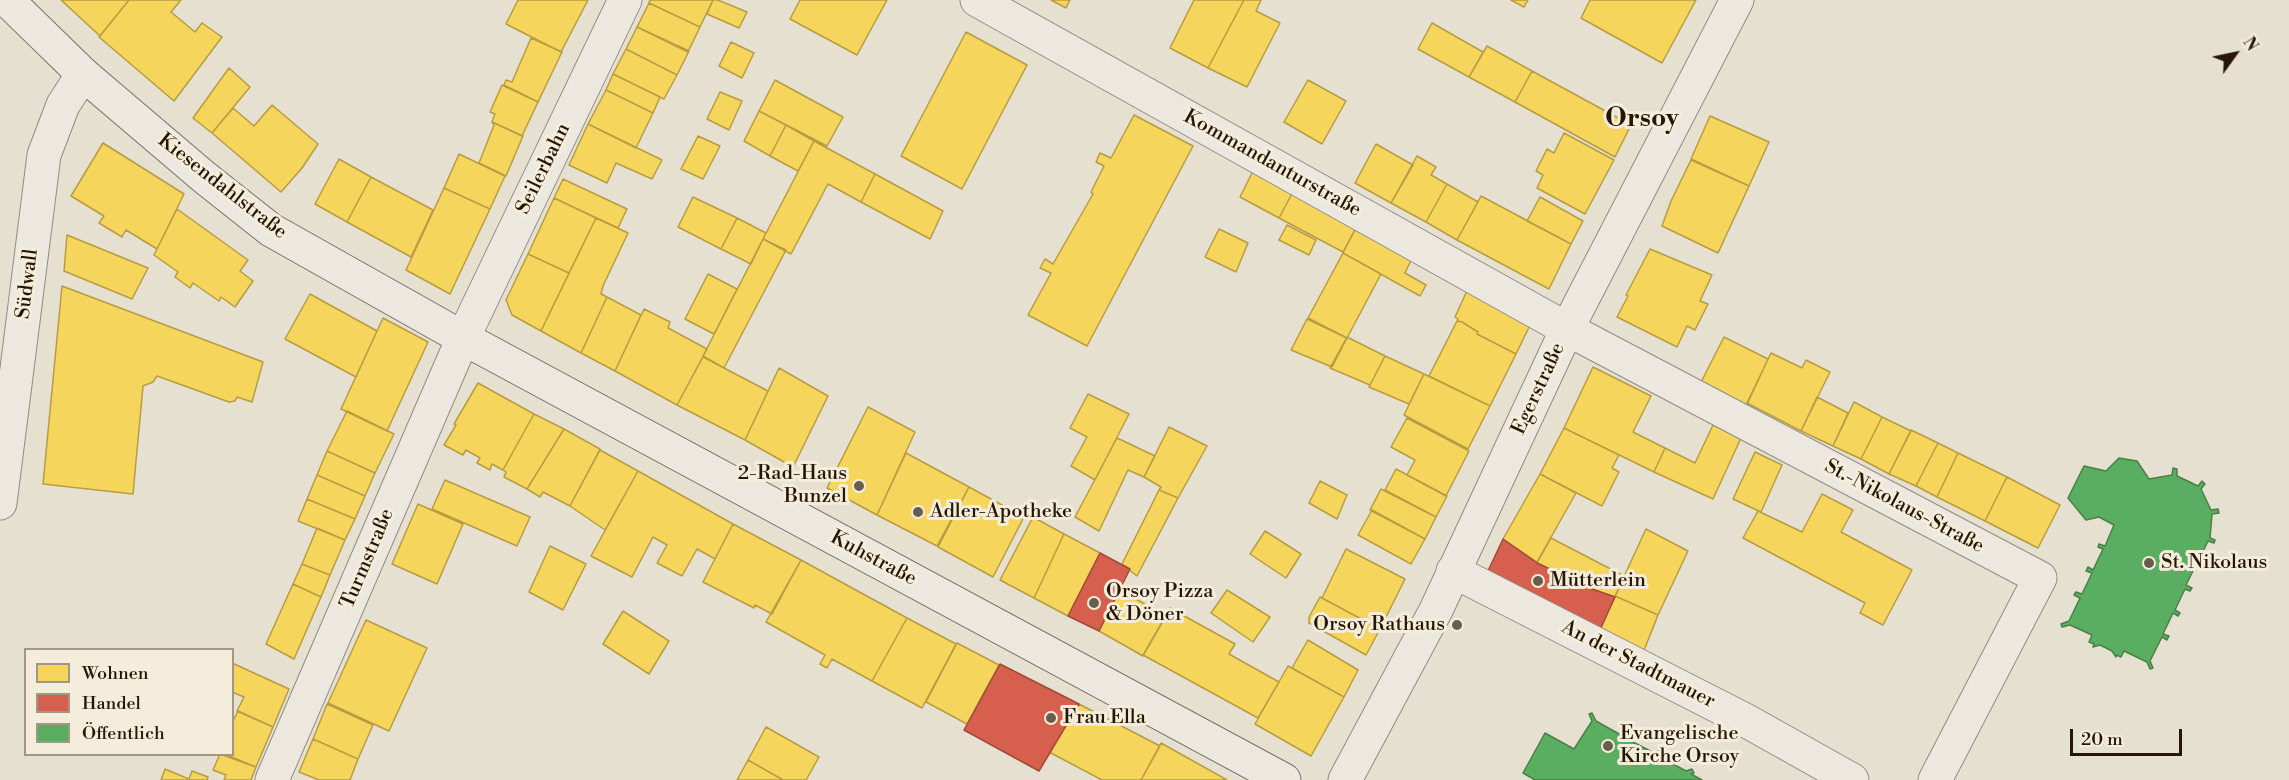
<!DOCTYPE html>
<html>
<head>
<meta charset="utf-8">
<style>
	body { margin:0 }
	#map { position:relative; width:2289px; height:780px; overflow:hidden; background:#e6e0d1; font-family:"Libre Bodoni",serif }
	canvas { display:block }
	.legend { position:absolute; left:24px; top:648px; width:210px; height:108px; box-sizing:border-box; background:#f5eddb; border:2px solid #a29785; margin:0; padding:8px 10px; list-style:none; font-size:18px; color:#251605 }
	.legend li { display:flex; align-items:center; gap:12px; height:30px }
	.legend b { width:30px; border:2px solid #a29785 }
	.north { position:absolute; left:2205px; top:24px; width:60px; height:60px; -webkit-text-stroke:4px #f5eddb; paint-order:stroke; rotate:57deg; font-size:16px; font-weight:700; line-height:24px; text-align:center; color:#251605 }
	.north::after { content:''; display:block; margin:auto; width:21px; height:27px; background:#251605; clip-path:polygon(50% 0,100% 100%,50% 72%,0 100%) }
	.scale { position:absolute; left:2070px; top:729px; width:112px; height:27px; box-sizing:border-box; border:3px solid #251605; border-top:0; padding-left:8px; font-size:18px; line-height:21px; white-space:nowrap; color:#251605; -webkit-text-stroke:4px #f5eddb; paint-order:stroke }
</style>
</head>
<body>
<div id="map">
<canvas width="2289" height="780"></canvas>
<ul class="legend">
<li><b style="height:16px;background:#f6d55c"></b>Wohnen</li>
<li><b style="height:16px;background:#d6604d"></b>Handel</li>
<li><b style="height:16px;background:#5aae61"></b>Öffentlich</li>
</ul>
<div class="north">N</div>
<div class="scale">20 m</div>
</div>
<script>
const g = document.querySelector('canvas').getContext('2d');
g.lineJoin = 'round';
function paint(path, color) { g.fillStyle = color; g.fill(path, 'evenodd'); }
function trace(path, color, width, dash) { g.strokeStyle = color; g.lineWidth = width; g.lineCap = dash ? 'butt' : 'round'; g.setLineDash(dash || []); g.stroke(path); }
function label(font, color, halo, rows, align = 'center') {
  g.font = font + ' "Libre Bodoni",serif'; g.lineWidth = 6; g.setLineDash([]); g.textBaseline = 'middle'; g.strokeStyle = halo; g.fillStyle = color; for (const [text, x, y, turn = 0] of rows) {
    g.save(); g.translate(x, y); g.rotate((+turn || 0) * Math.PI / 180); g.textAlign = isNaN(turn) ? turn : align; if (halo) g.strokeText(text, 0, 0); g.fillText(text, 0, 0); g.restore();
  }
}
const homes = new Path2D(`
	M61,0H129L100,36Z
	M129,0H181L171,12L195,32L202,23L222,37L174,101L99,37Z
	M518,0H588L561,52L506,24Z
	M650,0H713L700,27L649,3Z
	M713,0H718L747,12L739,28L707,14Z
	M800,0H887L857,55L790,19Z
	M1051,0H1070L1066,8Z
	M1194,0H1244L1208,68L1170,48Z
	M1244,0H1261L1256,11L1280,23L1247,87L1208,68Z
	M1511,0H1528L1524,7Z
	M1590,0H1696L1662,63L1581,18Z
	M649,3L700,27L688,52L637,27Z
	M1432,23L1483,52L1469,77L1418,49Z
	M637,27L689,51L677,75L626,49Z
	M966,32L1027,65L962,189L901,156Z
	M531,38L562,52L538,102L504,85L506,80L512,82Z
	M731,42L754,53L742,78L719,66Z
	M1487,46L1532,71L1515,102L1469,77Z
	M626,49L677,75L664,99L613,74Z
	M229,68L250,87L212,133L193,118Z
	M1532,71L1631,125L1615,157L1515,102Z
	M613,74L660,97L653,113L606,90Z
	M775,80L843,117L827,146L759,111Z
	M1308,80L1346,101L1322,144L1284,122Z
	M502,85L538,102L522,136L492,122L495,114L490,112Z
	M606,90L653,113L636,148L588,124Z
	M720,92L742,101L729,130L707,119Z
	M272,105L318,144L302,168L281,192L212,133L233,108L254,126Z
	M759,111L786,125L770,156L744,141Z
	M1134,115L1193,146L1087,346L1028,315L1051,273L1040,268L1045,259L1053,264L1093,194L1091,192L1104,166L1096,162L1100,153L1111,158Z
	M1710,116L1769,142L1749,186L1691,159Z
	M492,122L523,136L506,176L479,163L494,125Z
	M588,124L662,160L652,179L616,163L607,183L569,165Z
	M786,125L814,141L798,171L770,156Z
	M1564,133L1614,160L1585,214L1537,188L1543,175L1536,171L1547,149L1554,153Z
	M698,136L720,146L703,179L681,169Z
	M814,141L875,174L861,202L828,184L791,254L763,239Z
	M103,143L184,194L157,249L126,230L122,237L99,223L104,216L71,196Z
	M1376,144L1413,165L1391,203L1355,183Z
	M459,154L505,176L490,209L444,188Z
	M1417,156L1436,167L1431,175L1447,184L1426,222L1391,203Z
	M339,159L371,177L347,222L315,204Z
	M1691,160L1749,186L1718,253L1662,226L1671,201Z
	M1255,167L1295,188L1279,218L1240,197Z
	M875,174L943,211L930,239L861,202Z
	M371,177L433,210L411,257L347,222Z
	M563,179L627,209L618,228L554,198Z
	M1447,184L1478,202L1457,240L1426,222Z
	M444,188L490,209L450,294L406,270Z
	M1295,188L1359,222L1343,252L1279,218Z
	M1481,196L1571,244L1549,289L1457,240Z
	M693,197L737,218L721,249L678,227Z
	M1540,197L1583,221L1571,244L1527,221Z
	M554,198L596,218L569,273L528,254Z
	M177,209L248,260L240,271L253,281L235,307L221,297L219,301L193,283L190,288L175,277L178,272L154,255Z
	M596,218L628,233L603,286L601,294L607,297L581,353L541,331Z
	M737,218L766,233L751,264L721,249Z
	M1359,222L1415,252L1405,273L1426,285L1420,296L1343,253Z
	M1287,225L1316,240L1309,255L1279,240Z
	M1219,229L1248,243L1236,272L1205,257Z
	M67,235L148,268L132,299L64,271Z
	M763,239L786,250L724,368L703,356Z
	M1650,249L1712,275L1700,301L1708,304L1695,330L1687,326L1677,347L1617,317L1628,296L1626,295Z
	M1343,253L1381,274L1347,338L1308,318Z
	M528,254L569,273L541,331L512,315L506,300Z
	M708,274L737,289L714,334L685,319Z
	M1471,282L1534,317L1516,354L1477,334L1478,332L1462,322L1457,321L1458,319L1455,317Z
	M62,286L263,362L252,402L237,397L235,401L229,402L157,376L153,382L143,386L133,494L43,484Z
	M310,294L377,331L356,377L285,339Z
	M607,297L641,315L615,371L581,353Z
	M644,309L670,322L668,328L707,349L677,405L615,371Z
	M383,318L428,342L387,431L341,409Z
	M1307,319L1347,338L1332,367L1291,350Z
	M1457,321L1462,322L1478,332L1477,334L1516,354L1490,406L1429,376Z
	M1347,337L1385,356L1370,385L1330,368Z
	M1724,337L1768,359L1744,411L1698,388Z
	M1771,353L1802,368L1806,360L1830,372L1801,431L1747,403Z
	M1385,356L1424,374L1409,404L1369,387Z
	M703,357L768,391L745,440L677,405Z
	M1593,367L1651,396L1633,432L1665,448L1654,472L1564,428Z
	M779,368L828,396L793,467L745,440Z
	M1424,374L1490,406L1468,449L1404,415Z
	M478,383L534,414L503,470L492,464L490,470L477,463L480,458L466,450L463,455L444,445L456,425L454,424Z
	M1088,394L1129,414L1095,480L1071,466L1087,437L1070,428Z
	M1817,397L1848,413L1833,446L1801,431Z
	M1854,402L1882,417L1861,459L1833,446Z
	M868,407L915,432L877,515L827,488Z
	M347,411L394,434L375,473L327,451Z
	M534,414L564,429L527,489L504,477L506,472L503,470Z
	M1882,417L1911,431L1889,474L1861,459Z
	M1407,418L1469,451L1446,496L1407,475L1415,460L1391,447Z
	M1713,425L1741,438L1713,499L1654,472L1665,448L1695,463Z
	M1169,427L1207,446L1178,498L1159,490L1161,487L1144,477Z
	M1564,428L1619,455L1612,468L1619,472L1602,506L1540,474Z
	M564,429L600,449L570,506L543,492L540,497L527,489Z
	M1911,430L1938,443L1916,486L1889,474Z
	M1117,438L1155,456L1144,477L1128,470L1099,531L1075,517Z
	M1938,443L1958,453L1937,497L1916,486Z
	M600,450L638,471L605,530L570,506Z
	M327,451L375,473L365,496L317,475Z
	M1755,452L1782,465L1761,512L1733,499Z
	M906,453L969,487L937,546L877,515Z
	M1958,453L2007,477L1985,521L1937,497Z
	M1396,469L1447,496L1436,517L1385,490Z
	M638,471L733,524L715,559L697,549L682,576L657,563L667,545L653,537L632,577L591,556Z
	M1540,474L1576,493L1537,562L1503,539Z
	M317,475L365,496L355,519L307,499Z
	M2007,477L2060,505L2038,548L1985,521Z
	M445,480L530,517L517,546L432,509Z
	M1320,481L1347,495L1337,519L1309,503Z
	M969,487L1024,517L993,577L938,547Z
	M1381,489L1436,517L1425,539L1370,510Z
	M1159,490L1178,498L1137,576L1122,564Z
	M1822,494L1853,510L1841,532L1912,570L1883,625L1860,613L1865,603L1743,538L1758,511L1802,532Z
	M307,499L355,519L345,540L298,521Z
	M418,504L463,524L437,584L392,564Z
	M1372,510L1425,539L1411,564L1358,535Z
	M1033,517L1064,534L1034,598L1000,580Z
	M733,524L801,560L772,614L755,605L754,608L703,582Z
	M317,528L345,540L330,575L302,564Z
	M1646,529L1688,551L1658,615L1615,596Z
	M1265,531L1301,554L1286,578L1250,554Z
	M1064,534L1100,553L1068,616L1034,598Z
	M1551,538L1624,576L1615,597L1592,589L1537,563Z
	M550,546L586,564L563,610L529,592Z
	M1346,549L1405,579L1380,629L1322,598Z
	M801,560L907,618L872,681L832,659L827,668L820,664L825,655L766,622Z
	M302,564L330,575L321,597L293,584Z
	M293,584L321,597L294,659L266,644Z
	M1120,590L1166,616L1143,656L1099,631Z
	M1227,590L1270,617L1253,642L1211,613Z
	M1615,596L1658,615L1643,653L1599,632Z
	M1320,597L1380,629L1366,655L1309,623V617Z
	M1170,608L1235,644L1229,654L1279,682L1258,718L1143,655Z
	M623,611L669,641L649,674L603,644Z
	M907,618L956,644L922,708L872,681Z
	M366,620L427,648L389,731L328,703Z
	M1308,640L1358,670L1344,697L1292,668Z
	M957,643L999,665L967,724L926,702Z
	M232,663L289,689L273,727L237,711L244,697L232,692Z
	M1288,666L1344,697L1311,756L1255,724Z
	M327,704L373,725L358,759L313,739Z
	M1079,704L1160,746L1141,780H1102L1049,752Z
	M238,711L273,727L256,767L224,754H232V723Z
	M766,727L819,757L806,780H783L748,760Z
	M313,739L358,759L350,780H319L299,772Z
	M1161,743L1227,780H1141Z
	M220,754L256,767L251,780H224L226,775L213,770Z
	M748,760L783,780H737Z
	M165,769L189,779L192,771L208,777L207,780H161Z`);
const shops = new Path2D(`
	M1503,539L1537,563L1592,589L1615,597L1599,632L1487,573Z
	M1100,553L1130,569L1099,631L1068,616Z
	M1000,664L1079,704L1039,771L964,730Z`);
const public = new Path2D(`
	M2119,458L2137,461L2149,479L2172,475L2173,468L2177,469V476L2198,486L2202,481L2205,484L2201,489L2211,510L2218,509L2219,513L2212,514L2210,538L2215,540L2214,543L2208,541L2198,562L2203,564L2202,568L2196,565L2186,585L2192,588L2190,591L2185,589L2175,610L2180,613L2178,616L2173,613L2163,634L2169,636L2167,640L2162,637L2150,661L2153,668L2150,669L2147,662L2124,651L2121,657L2116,655V657L2112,651L2100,645L2093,647L2094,644L2089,642L2092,635L2070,625L2062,627L2061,624L2069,621L2080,598L2074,595L2076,592L2082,594L2092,573L2086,571L2088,567L2093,570L2103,549L2098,547L2099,544L2105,546L2114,525L2099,517L2086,520L2068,498L2084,466L2106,471Z
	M1592,713L1596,721L1628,739L1631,733L1635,735L1631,741L1656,754L1659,749L1663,751L1660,757L1686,771L1692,769L1694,773L1691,774L1702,780H1535L1523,773L1545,733L1574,749L1592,721L1589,714Z`);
const minor = new Path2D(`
	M977,0L1567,329L2040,578L1935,780
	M0,503L44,155L63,105L83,74
	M1453,571L1745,720L1852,780
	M272,780L463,338L625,0`);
const tertiary = new Path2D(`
	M1345,780L1436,610L1567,329L1737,0`);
const secondary = new Path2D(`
	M7,0L83,74L204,177L271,230L463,338L1284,780`);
const markers = [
	[859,486,6,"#695d4c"],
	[918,512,6,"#695d4c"],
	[2149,563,6,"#695d4c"],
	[1538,581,6,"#695d4c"],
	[1094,603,6,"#695d4c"],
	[1457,625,6,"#695d4c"],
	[1051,718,6,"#695d4c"],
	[1608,746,6,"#695d4c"]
];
const streetNames = [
	["Kommandanturstraße",1272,164,29],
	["Seilerbahn",544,169,-64],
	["Kiesendahlstraße",222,187,38],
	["Südwall",28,284,-83],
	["Egerstraße",1539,389,-65],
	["St.-Nikolaus-Straße",1904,507,28],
	["Turmstraße",368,559,-67],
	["Kuhstraße",873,559,28],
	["An der Stadtmauer",1638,665,27]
];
const poiNames = [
	["2-Rad-Haus",847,474,"right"],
	["Bunzel",847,497,"right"],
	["Adler-Apotheke",930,512],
	["St. Nikolaus",2161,563],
	["Mütterlein",1550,581],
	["Orsoy Pizza",1106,592],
	["& Döner",1106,615],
	["Orsoy Rathaus",1445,625,"right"],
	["Frau Ella",1063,718],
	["Evangelische",1620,734],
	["Kirche Orsoy",1620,757]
];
const districtNames = [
	["Orsoy",1642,120]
];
paint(homes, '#f6d55c');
trace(homes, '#b79c42', 1.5);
paint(shops, '#d6604d');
trace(shops, '#a14a37', 1.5);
paint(public, '#5aae61');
trace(public, '#4a8045', 1.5);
trace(minor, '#928c82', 35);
trace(tertiary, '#928c82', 35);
trace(secondary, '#767066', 35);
trace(minor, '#ece8e0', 33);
trace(tertiary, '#ece8e0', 33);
trace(secondary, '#ece8e0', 33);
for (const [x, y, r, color] of markers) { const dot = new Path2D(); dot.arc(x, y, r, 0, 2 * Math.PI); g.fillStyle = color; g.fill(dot); trace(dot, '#f5eddb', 2); }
label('20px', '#251605', '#f5eddb', streetNames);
label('20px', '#251605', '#f5eddb', poiNames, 'left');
label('bold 26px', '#251605', '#f5eddb', districtNames);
</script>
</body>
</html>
